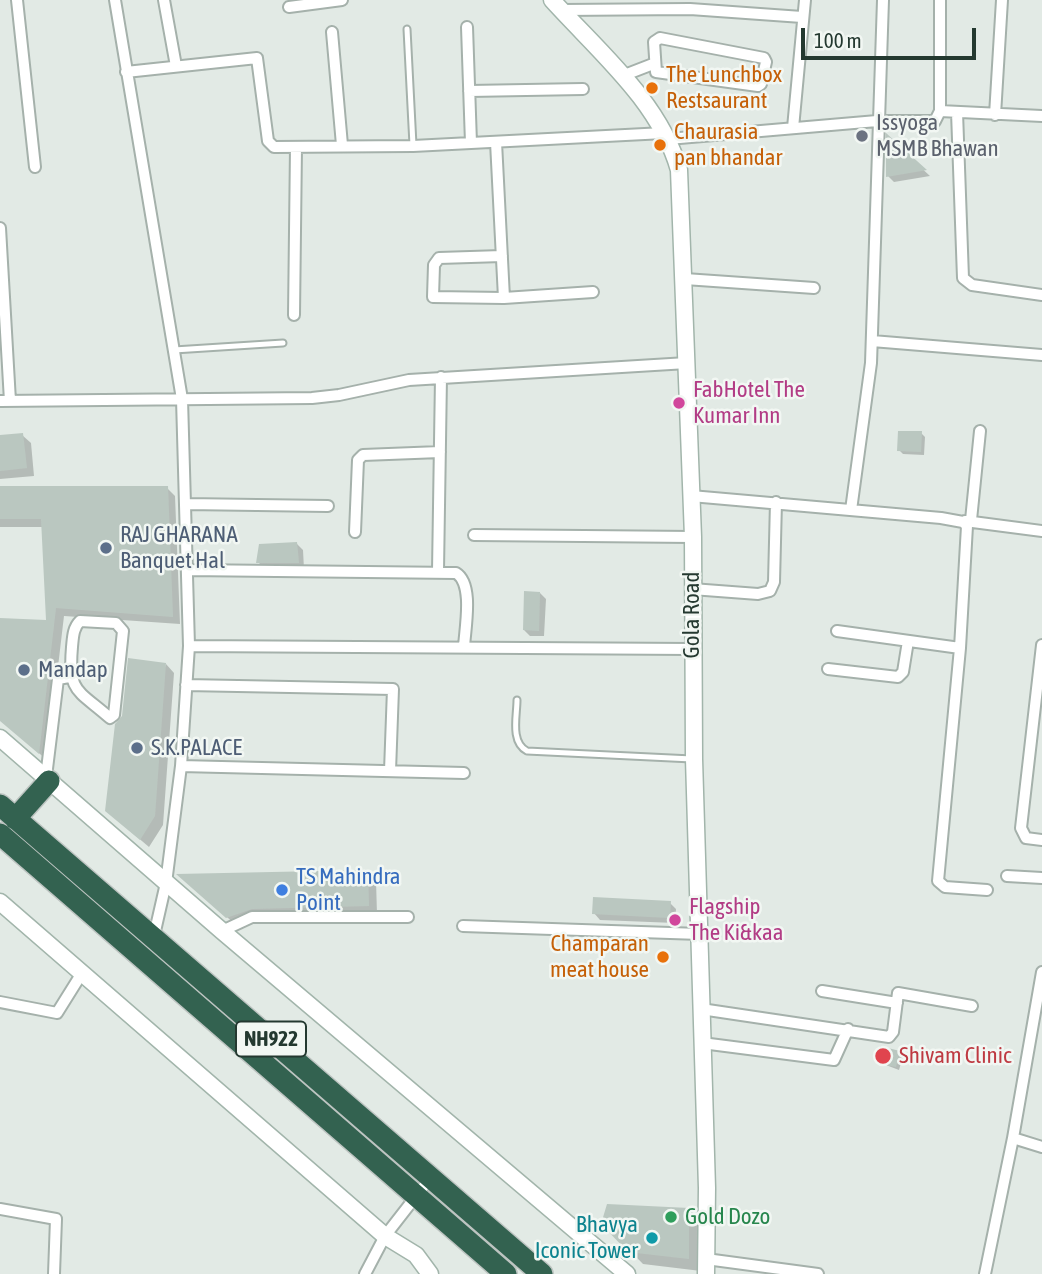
<!DOCTYPE html>
<html>
<head>
<meta charset="utf-8">
<style>
	body { margin:0 }
	#map { position:relative; width:1042px; height:1274px; overflow:hidden; background:#e2eae5; font-family:"Asap Condensed",sans-serif }
	canvas { display:block }
	.scale { position:absolute; left:801px; top:28px; width:175px; height:32px; box-sizing:border-box; border:4px solid #243930; border-top:0; padding-left:9px; font-size:21px; line-height:24px; white-space:nowrap; color:#243930; -webkit-text-stroke:5px #f2f7f3; paint-order:stroke }
</style>
</head>
<body>
<div id="map">
<canvas width="1042" height="1274"></canvas>
<div class="scale">100 m</div>
</div>
<script>
const g = document.querySelector('canvas').getContext('2d');
g.lineJoin = 'round';
function paint(path, color) { g.fillStyle = color; g.fill(path, 'evenodd'); }
function trace(path, color, width, dash) { g.strokeStyle = color; g.lineWidth = width; g.lineCap = dash ? 'butt' : 'round'; g.setLineDash(dash || []); g.stroke(path); }
function label(font, color, halo, rows, align = 'center') {
  g.font = font + ' "Asap Condensed",sans-serif'; g.lineWidth = 5; g.setLineDash([]); g.textBaseline = 'middle'; g.strokeStyle = halo; g.fillStyle = color; for (const [text, x, y, turn = 0] of rows) {
    g.save(); g.translate(x, y); g.rotate((+turn || 0) * Math.PI / 180); g.textAlign = isNaN(turn) ? turn : align; if (halo) g.strokeText(text, 0, 0); g.fillText(text, 0, 0); g.restore();
  }
}
const shadow = new Path2D(`
	M888,137L930,176L894,182L888,176Z
	M921,433L925,437L924,455L903,454L899,450Z
	M22,435L31,443L34,476L0,479V437Z
	M167,488L175,496L180,624L64,616L47,760L0,720V620L48,621L43,527H0V489Z
	M297,544L303,550L304,569L264,568L258,562Z
	M540,593L546,599L544,636H530L524,630Z
	M166,664L174,673L163,825L149,847L116,819Z
	M367,872L376,880L377,914L261,917L236,925L187,882Z
	M670,903L676,909L675,923L600,920L594,913Z
	M899,1053L903,1056L899,1070L878,1062Z
	M689,1209L702,1222L701,1271L643,1264L603,1223Z`);
const building = new Path2D(`
	M886,133L927,170L886,177Z
	M898,431H922L921,452L897,451Z
	M23,433L27,468L0,471V435Z
	M0,486H168L173,617L56,608L39,754L0,721V618L46,620L41,519H0Z
	M297,542L299,563H256L259,544Z
	M524,591L540,592L539,631L523,630Z
	M128,658L166,663L155,816L140,840L105,811L115,724L122,716Z
	M368,870L369,906L252,909L226,918L176,874Z
	M593,897L671,901L670,918L592,914Z
	M880,1046L900,1051L896,1067L876,1063Z
	M607,1204L689,1208V1259L628,1252L601,1224Z`);
const lane = new Path2D(`
	M407,29L413,145
	M174,350L283,343
	M517,700C517,716 510,742 527,751L692,759`);
const street = new Path2D(`
	M17,0L35,167
	M115,0L182,399L189,646L181,766L166,883L153,940
	M164,0L176,66
	M289,7L342,0
	M561,10L690,9L802,17
	M467,27L471,143
	M332,32L342,145
	M660,38L764,58L766,62L761,84L758,86L656,72L654,42Z
	M126,72L257,58L268,141L274,147L413,146L664,133
	M622,76L653,64
	M469,91L583,89
	M940,111L1042,116
	M957,112L963,278L972,285L1042,295
	M995,115L1002,0
	M793,128L805,0
	M668,139L877,121H935L940,111V0
	M496,142L504,298
	M0,228L10,401
	M502,256L439,258L434,265L433,297L504,298L593,292
	M685,279L814,288
	M294,315L296,147
	M872,341L1042,355
	M0,401L312,398L339,395L409,380L687,363
	M691,496L941,518L963,522L967,526L960,648L938,881L945,887L987,890
	M186,504L328,506
	M851,510L871,363L883,0
	M971,520L980,431
	M965,521L1042,531
	M355,532L358,460L363,455L440,452
	M474,535L693,537
	M187,570L456,573C474,584 465,628 464,647
	M438,571L441,377
	M692,589L758,594L770,591L774,582L776,502
	M80,621L116,623L123,631L114,715L110,718C77,689 68,693 72,647C73,637 73,628 80,621Z
	M837,631L960,648
	M1042,645L1021,828L1026,838L1042,840
	M189,646L692,649
	M828,669L898,677L903,672L908,641
	M186,685L393,689L390,771
	M181,766L464,773
	M46,777L58,679L69,677
	M1007,876L1042,878
	M463,926L700,934
	M222,931L252,917H408
	M822,991L897,1003
	M0,1002L57,1013L82,973
	M701,1009L889,1037L893,1032L898,993L972,1006
	M702,1043L834,1060L848,1029
	M1013,1138L1042,972
	M0,1209L56,1219L54,1274
	M706,1259L818,1274
	M365,1274L385,1236L431,1177
	M985,1274L1013,1138L1042,1147`);
const secondary = new Path2D(`
	M552,0C598,51 660,102 679,170L693,537L694,759L707,1188L706,1274
	M0,738L222,931L627,1274
	M0,902L385,1236L416,1255L430,1274`);
const highway = new Path2D(`
	M0,805L542,1274
	M15,819L49,781
	M0,834L506,1274`);
const markers = [
	[652,88,7,"#e8710a"],
	[862,136,7,"#6b7280"],
	[660,145,7,"#e8710a"],
	[679,403,7,"#d1479c"],
	[106,548,7,"#5c6f8a"],
	[24,670,7,"#5c6f8a"],
	[137,748,7,"#5c6f8a"],
	[282,890,7,"#3f7fe0"],
	[675,920,7,"#d1479c"],
	[663,957,7,"#e8710a"],
	[883,1056,9,"#e0444e"],
	[671,1217,7,"#2e9e5b"],
	[652,1238,7,"#0f9aa8"]
];
const shields = [
	[271,1039,70]
];
const shieldNames = [
	["NH922",271,1039]
];
const foodNames = [
	["The Lunchbox",666,75],
	["Restsaurant",666,101],
	["Chaurasia",674,132],
	["pan bhandar",674,158],
	["Champaran",649,944,"right"],
	["meat house",649,970,"right"]
];
const worshipNames = [
	["Issyoga",876,123],
	["MSMB Bhawan",876,149]
];
const hotelNames = [
	["FabHotel The",693,390],
	["Kumar Inn",693,416],
	["Flagship",689,907],
	["The Ki&kaa",689,933]
];
const serviceNames = [
	["RAJ GHARANA",120,535],
	["Banquet Hal",120,561],
	["Mandap",38,670],
	["S.K.PALACE",151,748]
];
const streetNames = [
	["Gola Road",692,615,-90]
];
const shopNames = [
	["TS Mahindra",296,877],
	["Point",296,903]
];
const healthNames = [
	["Shivam Clinic",899,1056]
];
const leisureNames = [
	["Gold Dozo",685,1217]
];
const cultureNames = [
	["Bhavya",638,1225],
	["Iconic Tower",638,1251]
];
paint(shadow, '#0003');
paint(building, '#bac7c0');
trace(lane, '#a5b1ab', 9);
trace(street, '#a5b1ab', 14);
trace(secondary, '#a2b5ab', 19);
trace(highway, '#bdc4c1', 24);
trace(lane, '#fff', 5);
trace(street, '#fff', 10);
trace(secondary, '#fff', 16);
trace(highway, '#336250', 21);
for (const [x, y, r, color] of markers) { const dot = new Path2D(); dot.arc(x, y, r, 0, 2 * Math.PI); g.fillStyle = color; g.fill(dot); trace(dot, '#f2f7f3', 2.5); }
for (const [x, y, w] of shields) { const box = new Path2D(); box.roundRect(x - w / 2, y - 17.5, w, 35, 5); g.fillStyle = '#f2f7f3'; g.fill(box); trace(box, '#243930', 2); }
label('bold 21px', '#243930', null, shieldNames);
label('23px', '#c56008', '#f2f7f3', foodNames, 'left');
label('23px', '#5b616d', '#f2f7f3', worshipNames, 'left');
label('23px', '#b23c85', '#f2f7f3', hotelNames, 'left');
label('23px', '#4e5e75', '#f2f7f3', serviceNames, 'left');
label('23px', '#243930', '#f2f7f3', streetNames);
label('23px', '#366cbe', '#f2f7f3', shopNames, 'left');
label('23px', '#be3a42', '#f2f7f3', healthNames, 'left');
label('23px', '#27864d', '#f2f7f3', leisureNames, 'left');
label('23px', '#0d838f', '#f2f7f3', cultureNames, 'right');
</script>
</body>
</html>
